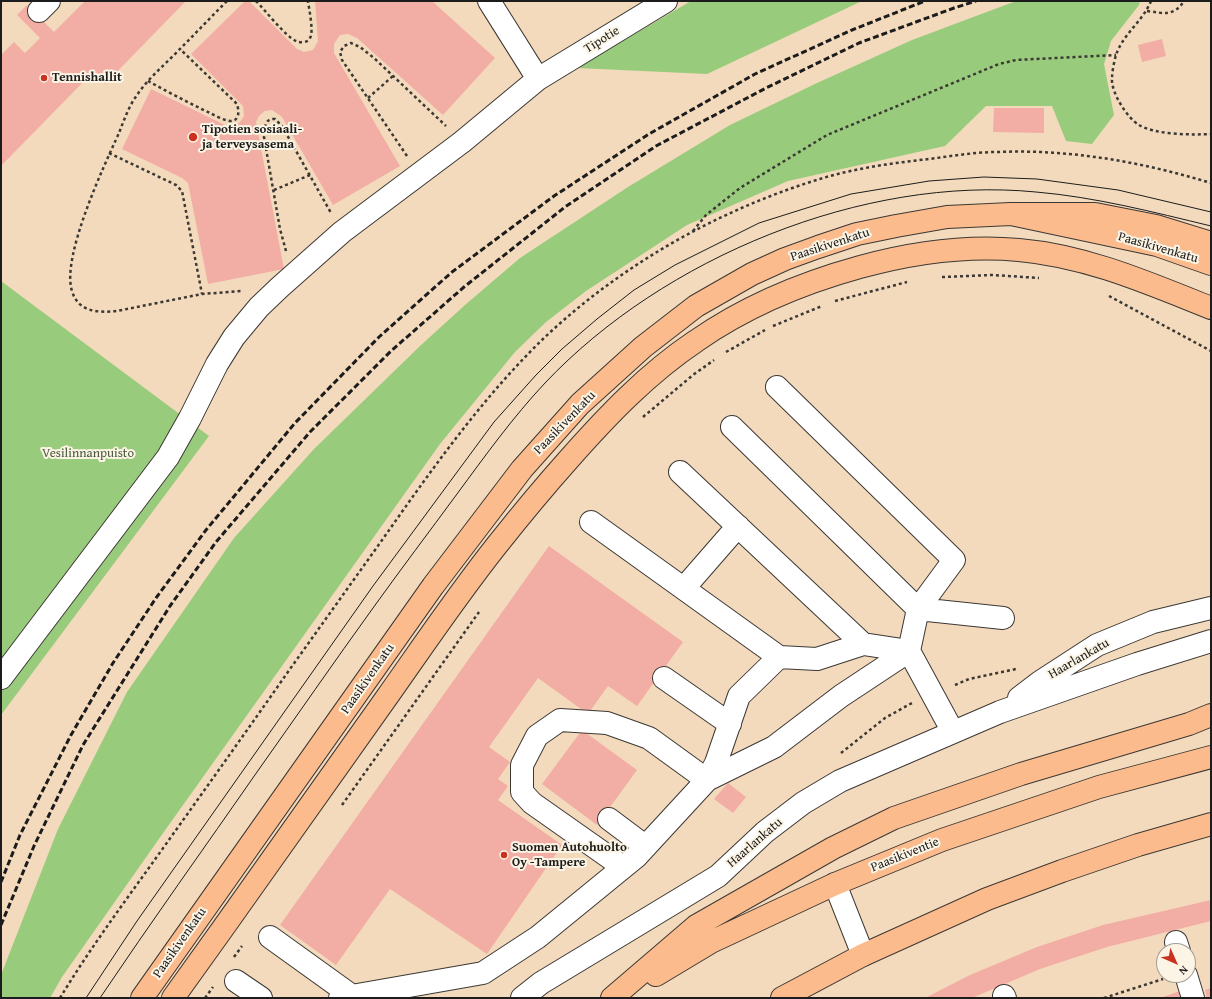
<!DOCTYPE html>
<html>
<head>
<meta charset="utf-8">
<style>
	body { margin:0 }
	#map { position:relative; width:1212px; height:999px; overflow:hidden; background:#f3dabc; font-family:"Gentium Book Plus",serif }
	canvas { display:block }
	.frame { position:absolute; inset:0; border:2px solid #1c1c1c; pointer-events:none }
	.north { position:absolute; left:1156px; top:943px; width:40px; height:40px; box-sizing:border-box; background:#fcf5e5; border:1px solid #a29e95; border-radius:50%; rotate:135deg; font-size:11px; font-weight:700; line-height:16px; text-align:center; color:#1c1c1c }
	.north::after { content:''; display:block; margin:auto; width:14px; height:18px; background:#c8321e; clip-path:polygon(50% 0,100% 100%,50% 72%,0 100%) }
</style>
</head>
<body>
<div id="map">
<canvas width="1212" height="999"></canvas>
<div class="frame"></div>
<div class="north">N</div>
</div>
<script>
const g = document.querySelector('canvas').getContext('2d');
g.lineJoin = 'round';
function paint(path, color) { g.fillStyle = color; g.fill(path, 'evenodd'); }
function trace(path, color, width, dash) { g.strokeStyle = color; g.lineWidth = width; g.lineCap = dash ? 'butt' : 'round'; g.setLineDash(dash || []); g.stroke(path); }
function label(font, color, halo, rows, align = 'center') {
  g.font = font + ' "Gentium Book Plus",serif'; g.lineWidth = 4; g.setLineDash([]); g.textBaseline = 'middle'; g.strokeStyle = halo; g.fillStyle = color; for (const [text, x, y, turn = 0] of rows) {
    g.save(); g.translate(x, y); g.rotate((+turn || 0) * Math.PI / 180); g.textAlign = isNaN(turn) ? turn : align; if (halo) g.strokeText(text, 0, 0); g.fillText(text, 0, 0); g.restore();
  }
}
const green = new Path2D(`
	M691,1H862L707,74L577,68Z
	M1016,1H1140L1139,5L1111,41L1104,64L1114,115L1092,144L1066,141L1052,106H986L945,146L788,181L687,225L586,291L546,322L515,352L440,444L161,836L62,977L50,998H1V975L58,829L127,692L234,538L314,449L420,346L465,305L520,258L628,187L730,125L817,83L912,40Z
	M1,281L209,436L1,715Z`);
const building = new Path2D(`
	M85,1H186L105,84L93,72L1,166V55L14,42L25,53L40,38L17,15L27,5L54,32Z
	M245,1H249L297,49L304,52L313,50L318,41L315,1H432L495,58L443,115L357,38L348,34L340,35L334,44V53L400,166L333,205L282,117L272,110L265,111L259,116L256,122L284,269L208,284L188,183L182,178L122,149L151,89L225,125H235L240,122L244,116L243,106L191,54Z
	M1162,39L1166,56L1142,62L1138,45Z
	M994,108H1044V133L993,132Z
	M549,546L683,642L637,706L608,686L588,714L538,678L489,747L510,762L498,779L508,786L498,800L562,845L487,954L390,889L336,965L280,925Z
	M582,730L637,770L597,825L542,784Z
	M728,783L746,797L733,813L714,799Z
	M1211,900V921L1107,947L1040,969L972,998H925L970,975L1037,947L1103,925Z
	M1211,988V998H1207L1205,990Z
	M1180,991L1183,998H1160Z`);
const path = new Path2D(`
	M227,1C209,19 192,37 174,55C161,68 147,80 137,95C129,106 124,120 119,133C104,166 61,257 72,291C78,312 98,313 117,311L202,294L242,291
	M256,1C265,10 286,37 296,41C300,43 308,43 310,38C314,32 309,9 308,1
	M1151,1C1143,21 1123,34 1116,55C1114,62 1112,72 1112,79C1111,92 1127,118 1139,125C1156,135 1191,135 1211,134
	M1147,11C1163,13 1174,17 1184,1
	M148,81C168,92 189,103 210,113C216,116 223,120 230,121C240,121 239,111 237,104L180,49
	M368,98L393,76
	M109,153L176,185L182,191L202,294
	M407,156L342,60L340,52L344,46L351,43L360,47L374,58L446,126
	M274,190L310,175
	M693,231L706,215L740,188L827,135L999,64L1016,60L1116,55
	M286,251L280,229L264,137C265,128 264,118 275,119L282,126L331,213
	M942,277L993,275L1039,278
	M1109,296L1211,351
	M835,301L907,282
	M773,326L822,306
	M726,352L765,330
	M643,417L693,375L714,360
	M955,685L969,679L1016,669
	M841,753L885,718L912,703
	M342,805L479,612
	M234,957L242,946
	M60,998C89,950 123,904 156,858C201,795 246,732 290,669C320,627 350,585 380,543C430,472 481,399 544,338C622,264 720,209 823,178C857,168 893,163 929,159C952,156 975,152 998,152C1070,149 1142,162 1211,183
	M205,998L213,987
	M1104,998L1163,979`);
const minor = new Path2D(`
	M489,1L538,79
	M39,11L49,1
	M777,387L954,560L918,609
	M680,472L863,644L909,651L953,732
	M591,522L779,657L817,659L863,644
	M684,588L738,526
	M918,609L1003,618
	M1,678L168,457L190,418L217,364L234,337L259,307L280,287L342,232L462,142L538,79L666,1
	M664,678L730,724
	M1019,698L1040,682L1097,645L1153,622L1211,608
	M609,819L645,846
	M623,867L532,803L522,792V765L537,736L560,720L607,723L649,738L707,780L716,763L739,696L779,657
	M835,884L863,955
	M270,937L352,996
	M1176,942L1179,951
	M1186,975L1193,998
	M236,981L261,998
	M1004,996L1005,998
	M340,998L483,973L538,937L636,857L707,780L774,747L841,696L909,651L918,609L732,427
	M522,998L541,983L718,876L765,832L803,803L840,781L1000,712L1137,664L1211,641`);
const major = new Path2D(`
	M142,998L433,586L522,469L580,404L643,347L696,306L752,274L785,259L818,247L857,234L896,226L947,217L1011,214L1157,245L1211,264
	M173,998C245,898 316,797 387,697C423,646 458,594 497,545C520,516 544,487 569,459C607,416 648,373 696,341C746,306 802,283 860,267C911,253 966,245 1019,250C1087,256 1148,283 1211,308`);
const highway = new Path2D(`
	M1011,214H1095L1156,226L1211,243
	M656,975L711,942L835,884L942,840L1099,787L1211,757
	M612,998L696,926L833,848L894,818L1021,774L1189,724L1211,715
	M782,998L863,955L987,899L1062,871L1138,845L1211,824`);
const tram = new Path2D(`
	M86,998L137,921L373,586L494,422L536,375L562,349L597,319L634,290L675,265L759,223L851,194L929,181L984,177L1037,179L1118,190L1211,212
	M100,998C151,922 205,847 257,772C296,717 334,662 373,608C401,569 429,532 457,494C485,456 513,417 545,383C663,258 863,175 1036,192C1095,197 1153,212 1211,226`);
const rail = new Path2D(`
	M1,882L20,835L71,735L113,663L156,598L206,530L295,423L379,337L452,272L554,196L649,134L755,74L852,30L925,1
	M1,925L34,846L83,745L170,606L216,542L310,432L391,351L464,287L565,207L656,146L766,88L859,43L954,8L976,1`);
const markers = [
	[44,78,4,"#c8321e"],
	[193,137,5,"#c8321e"],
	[504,855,4,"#c8321e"]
];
const streetNames = [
	["Tipotie",602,40,-32],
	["Paasikivenkatu",830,245,-18],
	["Paasikivenkatu",1158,248,16],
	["Paasikivenkatu",565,423,-46],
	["Haarlankatu",1079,659,-30],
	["Paasikivenkatu",368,679,-55],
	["Haarlankatu",755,843,-41],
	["Paasikiventie",905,855,-22],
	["Paasikivenkatu",180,943,-55]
];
const poiNames = [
	["Tennishallit",52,78],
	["Tipotien sosiaali-",202,130],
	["ja terveysasema",202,145],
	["Suomen Autohuolto",512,848],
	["Oy -Tampere",512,863]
];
const parkNames = [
	["Vesilinnanpuisto",88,454]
];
paint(green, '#98cc7c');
paint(building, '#f2aea5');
trace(minor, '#3c3834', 24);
trace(major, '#3c3834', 24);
trace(highway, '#3c3834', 24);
trace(path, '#3c3834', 2.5, [3, 3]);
trace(minor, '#fff', 22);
trace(major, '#fbbb8c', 22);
trace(highway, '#fbbb8c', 22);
trace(tram, '#1c1c1c', 1);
trace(rail, '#1c1c1c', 3, [6, 3]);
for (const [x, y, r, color] of markers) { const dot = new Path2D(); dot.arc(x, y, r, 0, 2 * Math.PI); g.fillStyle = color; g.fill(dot); trace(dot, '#fcf5e5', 1.5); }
label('13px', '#1c1c1c', '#fcf5e5', streetNames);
label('bold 13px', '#1c1c1c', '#fcf5e5', poiNames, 'left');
label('13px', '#475a3e', '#fcf5e5', parkNames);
</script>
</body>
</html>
